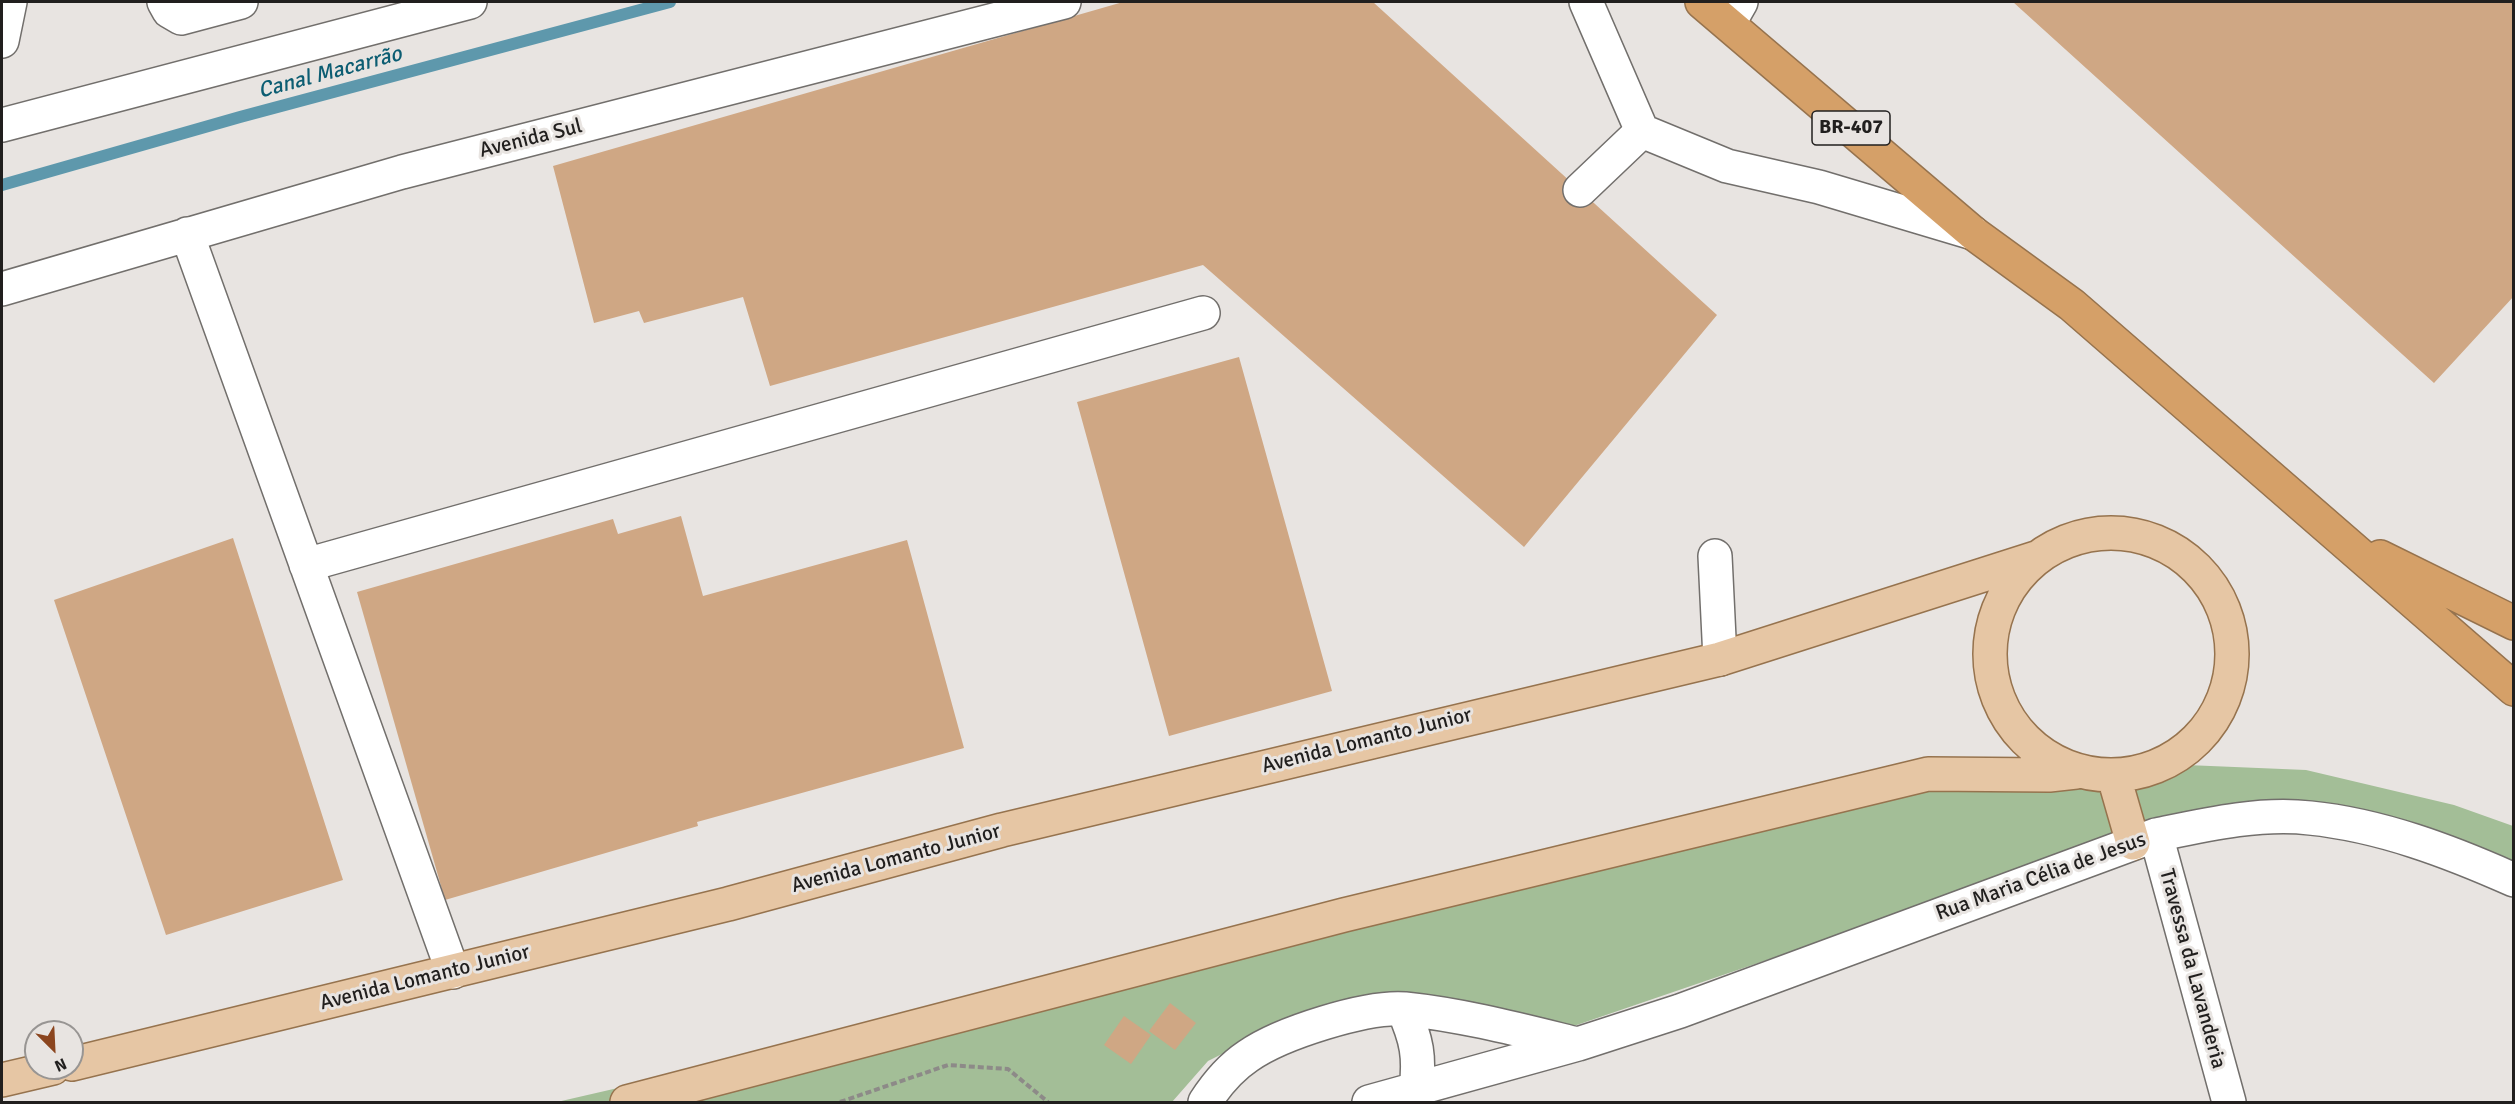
<!DOCTYPE html>
<html>
<head>
<meta charset="utf-8">
<style>
	body { margin:0 }
	#map { position:relative; width:2515px; height:1104px; overflow:hidden; background:#e8e4e1; font-family:Signika,sans-serif }
	canvas { display:block }
	.frame { position:absolute; inset:0; border:3px solid #211f1e; pointer-events:none }
	.north { position:absolute; left:24px; top:1020px; width:60px; height:60px; box-sizing:border-box; background:#e8e4e1; border:2px solid #989593; border-radius:50%; rotate:156deg; font-size:16px; font-weight:700; line-height:24px; text-align:center; color:#211f1e }
	.north::after { content:''; display:block; margin:auto; width:21px; height:27px; background:#8b451e; clip-path:polygon(50% 0,100% 100%,50% 72%,0 100%) }
</style>
</head>
<body>
<div id="map">
<canvas width="2515" height="1104"></canvas>
<div class="frame"></div>
<div class="north">N</div>
</div>
<script>
const g = document.querySelector('canvas').getContext('2d');
g.lineJoin = 'round';
function paint(path, color) { g.fillStyle = color; g.fill(path, 'evenodd'); }
function trace(path, color, width, dash) { g.strokeStyle = color; g.lineWidth = width; g.lineCap = dash ? 'butt' : 'round'; g.setLineDash(dash || []); g.stroke(path); }
function label(font, color, halo, rows, align = 'center') {
  g.font = font + ' Signika,sans-serif'; g.lineWidth = 6; g.setLineDash([]); g.textBaseline = 'middle'; g.strokeStyle = halo; g.fillStyle = color; for (const [text, x, y, turn = 0] of rows) {
    g.save(); g.translate(x, y); g.rotate((+turn || 0) * Math.PI / 180); g.textAlign = isNaN(turn) ? turn : align; if (halo) g.strokeText(text, 0, 0); g.fillText(text, 0, 0); g.restore();
  }
}
const green = new Path2D(`
	M2115,762L2306,770L2454,805L2513,826V874L2347,813L2182,818L1568,1028L1282,1024L1208,1061L1172,1102H557L1969,777Z`);
const stream = new Path2D(`
	M2,185L240,117L670,2`);
const building = new Path2D(`
	M1123,2H1373L1717,315L1524,547L1203,265L770,386L743,297L644,323L639,311L594,323L553,166Z
	M2013,2H2514V296L2434,383Z
	M1239,357L1332,691L1169,736L1077,402Z
	M681,516L703,596L907,540L964,748L697,822L698,826L445,900L357,592L613,519L618,534Z
	M233,538L343,880L166,935L54,600Z
	M1170,1003L1196,1023L1175,1050L1149,1031Z
	M1124,1016L1151,1035L1131,1064L1104,1045Z`);
const path = new Path2D(`
	M840,1102L948,1065L1008,1069L1048,1102`);
const minor = new Path2D(`
	M164,2L169,11L181,18L241,2
	M1586,2L1642,131L1727,166L1819,187L1973,233
	M1729,23L1741,2
	M2,41L10,2
	M2,125L470,2
	M1580,190L1642,131
	M187,234L453,972
	M2,289L402,172L1064,2
	M1715,556L1720,659
	M306,565L1203,313
	M2156,835L2229,1102
	M1403,1009C1417,1040 1420,1057 1416,1090
	M1205,1102C1216,1085 1230,1068 1248,1056C1281,1033 1366,1006 1405,1009C1463,1015 1520,1030 1577,1044
	M1369,1102L1578,1044L1680,1011L2156,835C2204,825 2260,812 2310,818C2380,825 2449,851 2514,880`);
const major = new Path2D(`
	M1990 654a121 121 0 1 1 242 0a121 121 0 1 1-242 0Z
	M2114,777L2133,843
	M72,1064L728,904L1002,830L1720,659L2036,558
	M2,1080L53,1068
	M627,1102L1344,915L1928,774L2049,775L2076,772`);
const highway = new Path2D(`
	M1702,2L1973,233L2072,305L2514,689
	M2380,557L2514,623`);
const shields = [
	[1851,128,78]
];
const shieldNames = [
	["BR-407",1851,128]
];
const streetNames = [
	["Avenida Sul",531,139,-14],
	["Avenida Lomanto Junior",1367,741,-14],
	["Avenida Lomanto Junior",896,859,-15],
	["Rua Maria Célia de Jesus",2041,877,-20],
	["Travessa da Lavanderia",2192,969,75],
	["Avenida Lomanto Junior",425,978,-14]
];
const waterNames = [
	["Canal Macarrão",330,73,-15]
];
paint(green, '#a3be97');
trace(stream, '#5e98ac', 12);
paint(building, '#cfa784');
trace(minor, '#726f6c', 36);
trace(major, '#96734e', 36);
trace(highway, '#96734e', 36);
trace(path, '#8d8a88', 4, [6, 3]);
trace(minor, '#fff', 33);
trace(major, '#e6c6a4', 33);
trace(highway, '#d5a068', 33);
for (const [x, y, w] of shields) { const box = new Path2D(); box.roundRect(x - w / 2, y - 17, w, 34, 4.5); g.fillStyle = '#e8e4e1'; g.fill(box); trace(box, '#211f1e', 1.5); }
label('bold 20px', '#211f1e', null, shieldNames);
label('21px', '#211f1e', '#e8e4e1', streetNames);
label('italic 22px', '#0c5d72', '#e8e4e1', waterNames);
</script>
</body>
</html>
